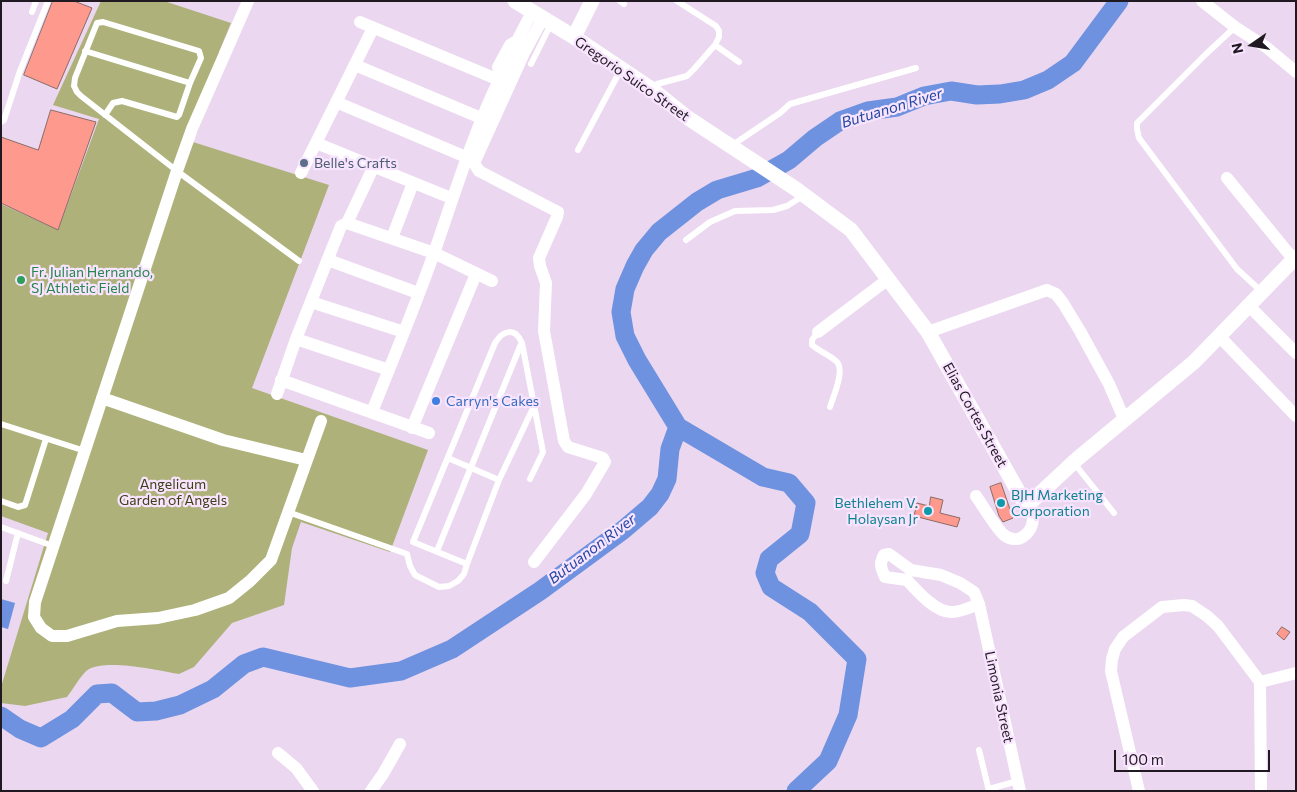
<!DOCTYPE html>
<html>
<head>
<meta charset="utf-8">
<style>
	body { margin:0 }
	#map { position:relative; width:1297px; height:792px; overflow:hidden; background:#ebd7f0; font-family:Commissioner,sans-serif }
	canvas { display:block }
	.frame { position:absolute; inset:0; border:2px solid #211922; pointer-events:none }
	.north { position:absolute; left:1227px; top:20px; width:50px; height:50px; -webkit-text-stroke:4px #f8e4fe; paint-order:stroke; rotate:257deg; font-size:14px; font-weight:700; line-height:20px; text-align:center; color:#211922 }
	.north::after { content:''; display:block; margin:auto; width:18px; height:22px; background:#211922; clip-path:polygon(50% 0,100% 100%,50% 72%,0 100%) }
	.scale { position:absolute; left:1114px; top:750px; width:156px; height:22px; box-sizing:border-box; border:2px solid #211922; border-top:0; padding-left:6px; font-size:15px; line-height:18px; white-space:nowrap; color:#211922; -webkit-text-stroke:4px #f8e4fe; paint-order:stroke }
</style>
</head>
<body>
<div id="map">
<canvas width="1297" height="792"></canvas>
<div class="frame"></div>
<div class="north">N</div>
<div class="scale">100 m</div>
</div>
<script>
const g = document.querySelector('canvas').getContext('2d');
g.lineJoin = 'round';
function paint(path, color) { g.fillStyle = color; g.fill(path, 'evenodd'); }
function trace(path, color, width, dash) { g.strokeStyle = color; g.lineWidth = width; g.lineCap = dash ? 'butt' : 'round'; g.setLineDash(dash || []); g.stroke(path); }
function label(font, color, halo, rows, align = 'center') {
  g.font = font + ' Commissioner,sans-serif'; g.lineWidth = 4.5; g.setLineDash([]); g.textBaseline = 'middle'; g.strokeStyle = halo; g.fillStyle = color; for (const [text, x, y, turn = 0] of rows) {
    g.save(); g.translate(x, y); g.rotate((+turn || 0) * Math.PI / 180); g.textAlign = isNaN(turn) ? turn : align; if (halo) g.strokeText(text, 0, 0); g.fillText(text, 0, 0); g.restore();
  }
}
const green = new Path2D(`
	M101,1H164L231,23L219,52L230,56L193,142L329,185L252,388L428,450L390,552L301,522L292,548L284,605L232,623L194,667L179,674C158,670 107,659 89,669C82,673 72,691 67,697L25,706L1,703V687L48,533L1,516V204L58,230L99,119L53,105Z`);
const water = new Path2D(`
	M1,599L15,603L8,629L1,627Z`);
const river = new Path2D(`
	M678,427L763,477L789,483L806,503L800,534L769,559L765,573L771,587L810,612L857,659L848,715L828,761L796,791
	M1,716L20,729L41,738L72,719L97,694L112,693L137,712L156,711L180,705L213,689L244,664L263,657L350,678L401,671L452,649L540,591L623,530L650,507L660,494L667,479L670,449L678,427L637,360L625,336L621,312L625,289L635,266L644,250L659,232L697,202L717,190L757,178L789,160L815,138L840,121L868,111L897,107L924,96L951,91L977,95L1000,94L1024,90L1048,80L1073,63L1119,1`);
const building = new Path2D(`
	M53,1H74L92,8L57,89L24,75Z
	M51,110L96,122L58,230L1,203V137L38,150Z
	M1001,483L1013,518L1003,522L999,516L990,487Z
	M931,497L943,500L940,513L960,518L957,527L914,516L917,503L929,506Z
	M1282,627L1290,632L1284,640L1277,634Z`);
const service = new Path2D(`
	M620,1L624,4
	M32,12L36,1
	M1235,27L1206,54L1137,123V129L1139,138L1237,269L1261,291
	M715,45L739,62
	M85,51L190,83
	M531,64L551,24
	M653,89L657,84L687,76L694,69L715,45L719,37V31L716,26L677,1
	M105,115L113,103L122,101L177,117L179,115L190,83L201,58L199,51L103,22L97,23L75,78L74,86L77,92L81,96L177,171L299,261
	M1,122L4,120L20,71L48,1
	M731,146L780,113L790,104L916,68
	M578,150L621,69
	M686,240L710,222L735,211L773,210L787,206L803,196
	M818,332L812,340V345C819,351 828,354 836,361C846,369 833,397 830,407
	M1,424L85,451
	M448,458L499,480
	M1074,463L1114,513
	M530,479L543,452L522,343C515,327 503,330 495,343L413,542L467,564L499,480L534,406
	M1,501L18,507L25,505L46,439
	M288,512L407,554L410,566L415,575L439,587L449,586L458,581L464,574L467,564
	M1,527L53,546
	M437,551L521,344
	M6,581L18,533
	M979,750L989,791
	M989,789L1018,781`);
const minor = new Path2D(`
	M248,1L192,129L177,171L35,602L34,617L41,628L52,636H67L117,621L158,618L195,610L229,598L250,581L271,560L321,421
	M1202,1L1235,27L1266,47L1296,72
	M360,22L499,80
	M355,65L481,118
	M501,76L498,67L510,45L517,41
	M336,102L466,157
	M316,143L451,198
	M301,173L373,28
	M1227,178L1294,260
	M347,223L434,253L492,281
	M392,238L413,183
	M328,260L418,293
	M311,302L404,332
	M1248,305L1296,353
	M818,332L887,280
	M928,332L1047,290L1056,294L1063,303L1080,331L1109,384L1125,421
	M1219,336L1296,416
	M296,339L389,370
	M281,380L429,433
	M277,394L296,339L341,226L347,223L373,168
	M102,398L223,440L306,460
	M372,412C393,359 415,307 434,253C455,193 473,133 501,76L508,75L519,50L517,41L532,12
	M412,428L476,274
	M976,496C983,506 996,528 1004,535C1018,546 1033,533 1033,518C1033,513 1031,507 1030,502
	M534,562L586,494L605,462L603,458L568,447L564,441L544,331L546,283L540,266L539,258L557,217L558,212L479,171L474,163L524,53L543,18
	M907,580L885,577C881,568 879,564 884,555L889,554L911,570L941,575L960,583L974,592L979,604L1020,791
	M907,580C917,591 936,613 952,612C961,612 971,607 979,604
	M1260,682L1296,673
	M278,753L296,768L313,791
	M371,791L383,774L400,744
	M1139,791L1111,671L1112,659L1115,649L1123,637L1162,607L1184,605L1192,606L1207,616L1218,626L1260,682L1261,791`);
const tertiary = new Path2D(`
	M515,1L574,37L653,90L688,118L796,189L851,230L928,332L1023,500L1030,502L1033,500L1077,459L1194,362L1296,257
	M574,37L592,1`);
const markers = [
	[304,163,5,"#5c6f8a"],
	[21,280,5,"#2e9e5b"],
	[436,401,5,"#3f7fe0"],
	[1001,503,5,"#0f9aa8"],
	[928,511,5,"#0f9aa8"]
];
const streetNames = [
	["Gregorio Suico Street",632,79,35],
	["Elias Cortes Street",975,415,61],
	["Limonia Street",999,697,78]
];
const serviceNames = [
	["Belle's Crafts",314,163]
];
const leisureNames = [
	["Fr. Julian Hernando,",31,272],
	["SJ Athletic Field",31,288]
];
const shopNames = [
	["Carryn's Cakes",446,401]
];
const parkNames = [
	["Angelicum",173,484],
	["Garden of Angels",173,500]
];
const cultureNames = [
	["BJH Marketing",1011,495],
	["Corporation",1011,511],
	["Bethlehem V.",918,503,"right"],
	["Holaysan Jr",918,519,"right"]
];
const waterNames = [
	["Butuanon River",892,108,-17],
	["Butuanon River",592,549,-37]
];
paint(green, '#aeb27a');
paint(water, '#6e92df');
trace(river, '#6e92df', 19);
paint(building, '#fe998d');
trace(building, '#8a6b66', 1);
trace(service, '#fff', 6);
trace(minor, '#fff', 12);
trace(tertiary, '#fff', 15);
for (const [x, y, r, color] of markers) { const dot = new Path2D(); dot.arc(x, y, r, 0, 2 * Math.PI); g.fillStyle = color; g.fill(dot); trace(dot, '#f8e4fe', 2); }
label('14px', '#211922', '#f8e4fe', streetNames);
label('14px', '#4e5e75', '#f8e4fe', serviceNames, 'left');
label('14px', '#27864d', '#f8e4fe', leisureNames, 'left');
label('14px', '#366cbe', '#f8e4fe', shopNames, 'left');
label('14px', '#3c3e14', '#f8e4fe', parkNames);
label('14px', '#0d838f', '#f8e4fe', cultureNames, 'left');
label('italic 15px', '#2347a1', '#f8e4fe', waterNames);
</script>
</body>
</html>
